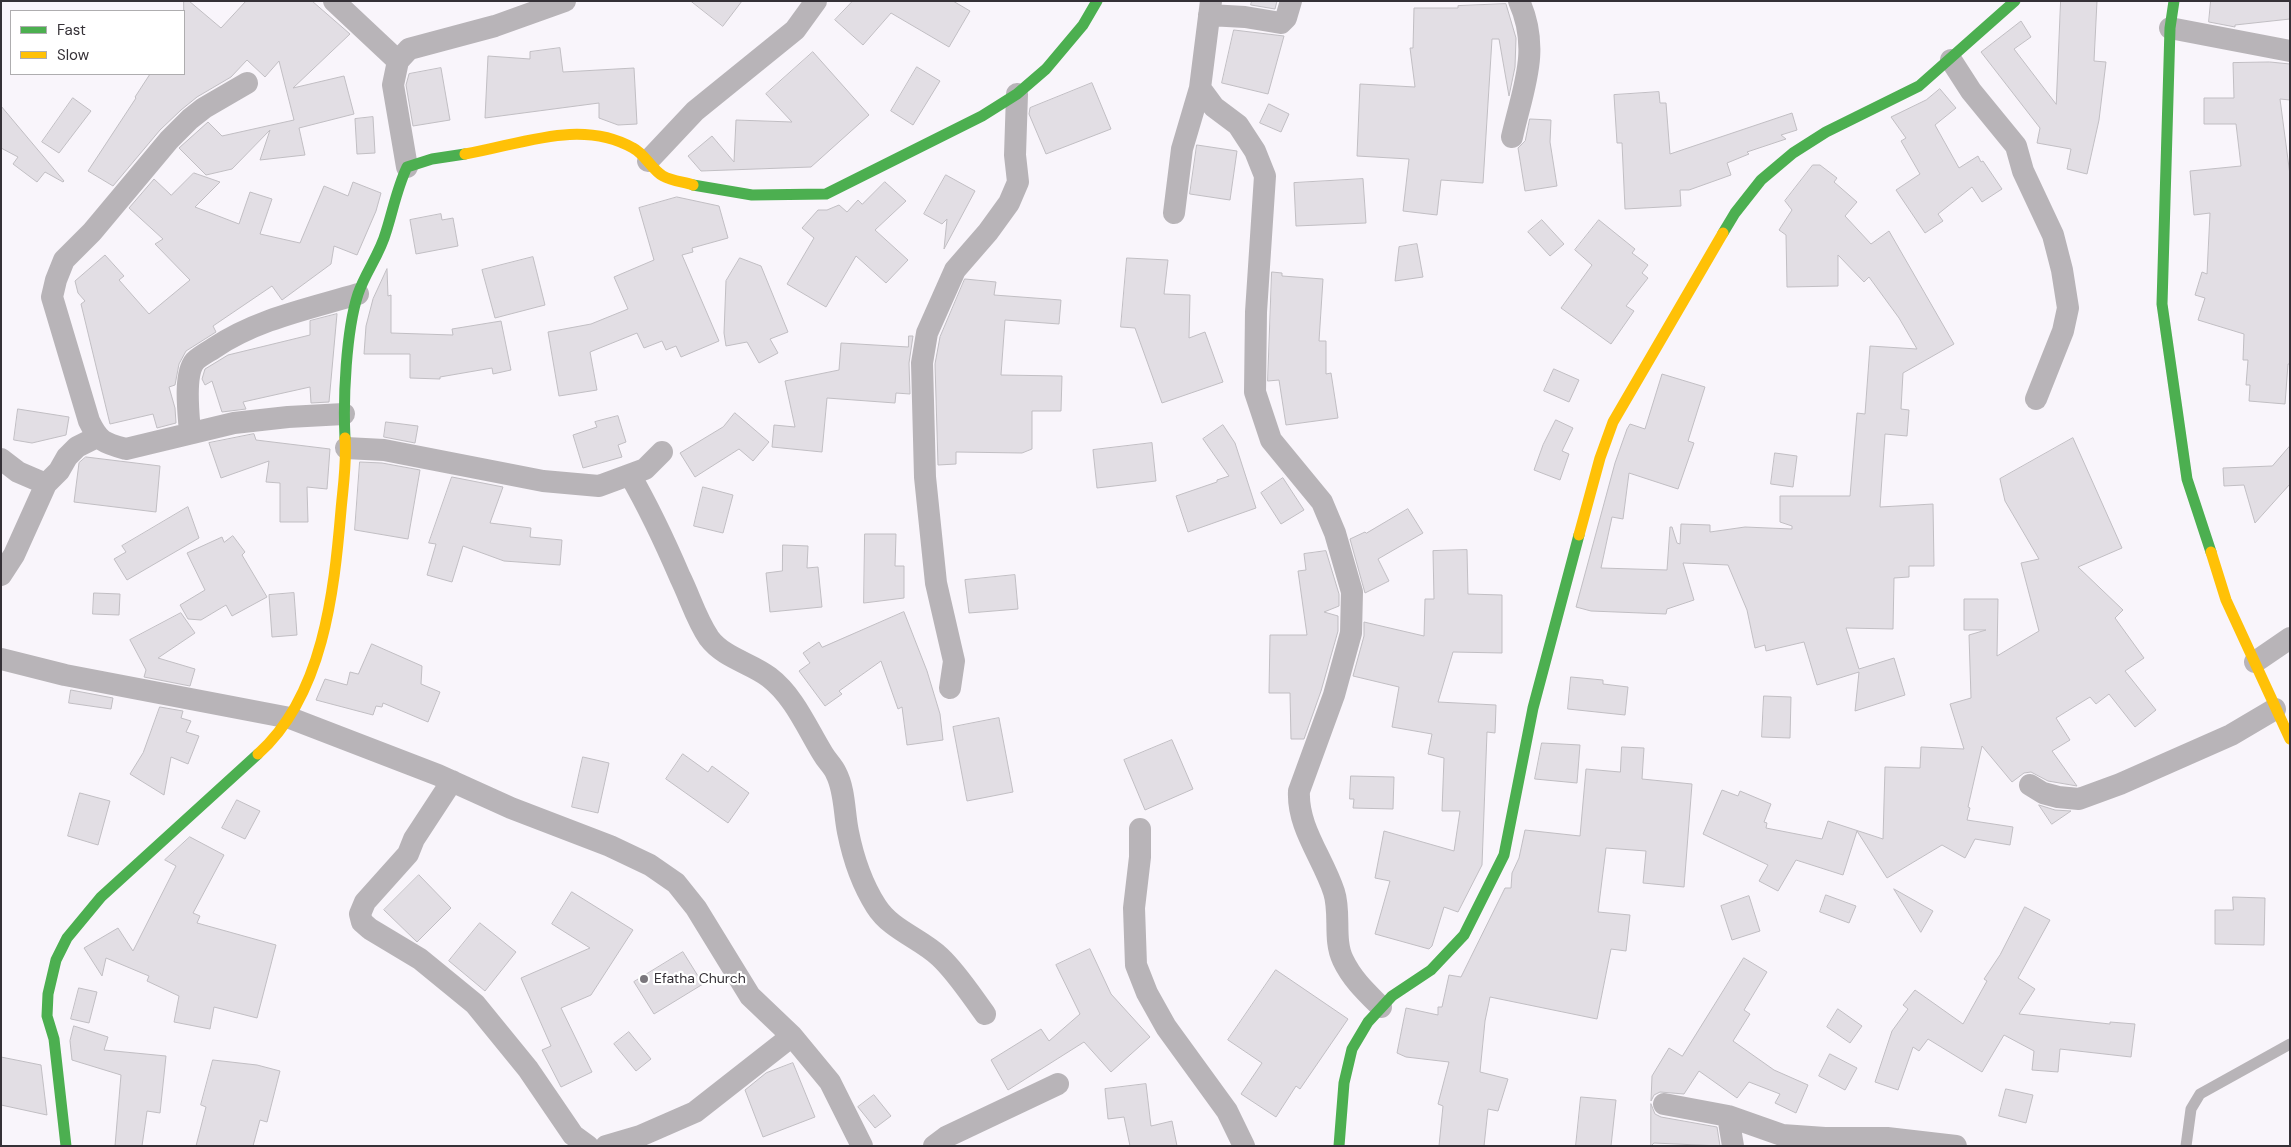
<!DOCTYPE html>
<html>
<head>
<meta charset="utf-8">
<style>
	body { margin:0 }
	#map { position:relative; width:2291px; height:1147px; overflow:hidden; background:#f9f5fb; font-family:"DM Sans",sans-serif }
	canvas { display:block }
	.frame { position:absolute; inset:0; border:2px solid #353137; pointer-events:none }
	.legend { position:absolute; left:10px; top:10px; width:175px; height:65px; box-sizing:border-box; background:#fff; border:1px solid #aeadaf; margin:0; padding:6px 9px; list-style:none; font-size:15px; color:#353137 }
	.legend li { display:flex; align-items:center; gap:10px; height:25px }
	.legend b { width:25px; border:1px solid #aeadaf }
</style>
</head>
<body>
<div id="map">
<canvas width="2291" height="1147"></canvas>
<div class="frame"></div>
<ul class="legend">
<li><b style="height:6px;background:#4caf50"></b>Fast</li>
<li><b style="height:6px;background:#ffc107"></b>Slow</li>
</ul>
</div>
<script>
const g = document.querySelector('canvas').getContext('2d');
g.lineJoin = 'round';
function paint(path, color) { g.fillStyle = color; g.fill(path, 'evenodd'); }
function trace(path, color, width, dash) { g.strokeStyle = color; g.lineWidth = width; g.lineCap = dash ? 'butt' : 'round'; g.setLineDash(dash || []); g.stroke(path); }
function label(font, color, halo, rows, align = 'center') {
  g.font = font + ' "DM Sans",sans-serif'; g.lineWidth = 4.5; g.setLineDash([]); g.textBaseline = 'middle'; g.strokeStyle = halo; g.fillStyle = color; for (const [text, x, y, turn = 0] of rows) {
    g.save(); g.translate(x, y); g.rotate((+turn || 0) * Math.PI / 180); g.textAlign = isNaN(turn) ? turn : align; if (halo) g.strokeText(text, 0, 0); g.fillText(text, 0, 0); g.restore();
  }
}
const building = new Path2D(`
	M184,1H189L221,28L246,1H312L350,34L293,88L344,76L354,114L299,128L305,155L260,160L270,130L232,169L206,175L179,148L208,122L222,136L294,120L279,61L265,77L247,60L231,77L197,97L181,110L160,130L113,186L88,171L136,98L135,97L150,74H184Z
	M691,1H742L723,26Z
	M853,1H953L970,11L949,47L891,13L863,45L835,20Z
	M1252,1H1277L1275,9L1251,5Z
	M2061,1H2097L2094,61L2106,62L2099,120L2087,174L2067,169L2071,149L2037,143L2040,128L1981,52L2021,21L2031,37L2014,49L2056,104Z
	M2211,1H2290V19L2235,25V27L2209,22Z
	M1506,4L1516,38L1515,67L1509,96L1499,39H1492L1483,183L1441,180L1437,215L1403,211L1409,159L1357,156L1360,84L1415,87L1410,48H1413L1414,8H1458V6Z
	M1234,30L1284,36L1268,94L1222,83Z
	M560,48L563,72L634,68L637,124L618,125L599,118V103L485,118L488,56L530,59V52Z
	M813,52L869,115L811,167L701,171L688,156L712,136L734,162L736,120L792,122L766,94Z
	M2270,62L2290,64V100L2280,99L2290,175V364H2288L2285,404L2249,401L2250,385H2246L2248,360H2243L2244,334L2198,320L2205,298L2195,295L2202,272L2207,274L2210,213L2194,215L2190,171L2241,166L2236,124H2204V98H2234L2233,63Z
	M917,67L940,81L913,125L891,111Z
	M441,68L450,120L413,126L406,85L409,74Z
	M1092,83L1111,129L1046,154L1029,114L1030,108Z
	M1940,89L1956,108L1935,125L1959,168L1978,156L1981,162L1983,161L2002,189L1982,202L1972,187L1938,214L1943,221L1925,233L1896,190L1920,174L1901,141L1906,138L1891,117L1926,100Z
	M1659,92L1660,103H1666L1670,154L1792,113L1797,130L1781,135L1786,139L1747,152L1749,154L1727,163L1731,175L1689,190H1680L1681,206L1625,209L1622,143H1617L1614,95Z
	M73,98L91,111L59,153L42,142Z
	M1269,104L1289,114L1281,132L1260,123Z
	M1,106L64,181L63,182L45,172L37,182L13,164L18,157L1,148Z
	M373,117L375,153L357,154L355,119Z
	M1530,119L1551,120L1550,142L1557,186L1525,191L1518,148L1525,141Z
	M1197,145L1237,151L1230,200L1190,194Z
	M1813,165H1820L1837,178L1834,182L1857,202L1845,216L1871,244L1889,231L1954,344L1903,373L1901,409L1909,410L1907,436L1885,434L1880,507L1933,504L1934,566H1909V577L1894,578L1893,629L1846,628L1859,669L1894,658L1905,695L1855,711L1859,672L1817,685L1804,642L1766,651L1765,645L1755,648L1747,610L1728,565L1683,563L1694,600L1667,609L1666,614L1591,611L1576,607L1615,463L1627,429L1630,424L1645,429L1662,374L1705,387L1688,441L1694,443L1678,489L1629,473L1623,519L1612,517L1601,568L1667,570L1670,527H1672L1677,543L1680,544L1681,524L1710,525V532L1745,527L1792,529V526L1780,522V496H1850L1857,413L1865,414L1870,346L1917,349L1899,318L1869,277L1864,282L1838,255V286L1787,287L1786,235L1779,230L1792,210L1785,201Z
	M194,173L220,182L195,207L239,224L250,192L272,199L260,234L300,243L324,186L348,196L353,182L381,193L376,211L357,255L334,246L331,264L282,300L272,286L213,326L216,332L186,351L179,364L175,385L169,387L175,408L176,423L157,428L153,414L110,424L81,304L85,301L78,293L75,281L105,255L124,276L119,280L149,314L190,280L155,244L163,239L129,208L154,179L171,195Z
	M946,175L975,191L944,249L947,219L942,224L924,214Z
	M1363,179L1366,223L1296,226L1294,183Z
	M885,182L906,201L875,230L908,260L886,283L856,256L826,307L787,284L814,238L802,228L818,210H827L839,205L847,212L858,200L862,204Z
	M677,197L719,206L728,238L692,248L693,252L682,255L719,341L681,357L676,346L666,350L662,341L644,348L637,333L590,352L597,390L559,396L548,332L591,324L628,309L614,277L654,260L639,208Z
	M441,214L442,220L453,218L458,246L416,254L410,220Z
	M1542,220L1564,244L1550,256L1528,232Z
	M1599,220L1635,249L1632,253L1648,265L1642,273L1648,278L1626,306L1634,311L1611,344L1561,308L1592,265L1575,250Z
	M1417,244L1423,277L1395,281L1399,247Z
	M533,257L545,305L495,318L482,270Z
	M740,258L761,266L788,332L770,339L778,353L759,363L747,342L726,346L724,333L726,281Z
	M1127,258L1168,260L1164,294L1190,295L1189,338L1205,332L1223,382L1162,403L1135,328L1121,327Z
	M387,269L388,296L391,295V333L453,335L452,329L501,321L511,370L493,374L492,368L440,377V379L410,378V354H364L366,326L373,299Z
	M1272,272L1282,273V276L1323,279L1319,341H1326V374L1331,373L1338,418L1286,425L1279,380L1268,381Z
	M965,279L996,282L994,295L1061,300L1059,324L1005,320L1001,375L1062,376L1061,411H1032V449L1022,453L956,452V464L938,465L935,364L940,337Z
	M337,314L329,402L311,403L310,387L243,402L246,409L222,412L212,381L205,385L202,379L205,369L228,355L310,335V321Z
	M909,336H913L909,363L910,394L896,393L895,403L827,398L822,452L772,447L774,425L795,427L785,381L839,370L841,343L908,347Z
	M1554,369L1579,380L1569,402L1544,391Z
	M18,409L69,417L66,435L32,443L14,440Z
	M735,413L769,442L753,461L739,449L695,477L680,453L723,427Z
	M618,416L626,442L618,445L622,457L583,468L573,435L597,427L595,422Z
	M1556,420L1573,428L1562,451L1569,454L1560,480L1534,470L1543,445Z
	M386,422L418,426L415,443L384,437Z
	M1223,425L1235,443L1256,508L1188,532L1176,496L1217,482V480L1229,476L1203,439Z
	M254,434L256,440L330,449L327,489L307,487L308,522H280V483L266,482L269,461L221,478L209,443Z
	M2073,438L2122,548L2078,567L2123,610L2115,618L2144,658L2125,671L2156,710L2135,727L2109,694L2096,704L2090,697L2056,718L2070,740L2052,751L2077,786L2048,781L2031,772L2024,773L2012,782L1982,746L1968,807L1970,808L1967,820L2013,827L2010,845L1975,839L1965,858L1942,845L1887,878L1857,831L1843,875L1796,860L1778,891L1759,881L1768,865L1703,834L1722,790L1738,796L1740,791L1771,804L1764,822L1767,823L1766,828L1822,839L1828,821L1883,839L1885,767L1920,768L1921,747L1964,749L1950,704L1971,698L1969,635L1986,630H1964V599H1998L1997,656L2039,631L2021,563L2039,559L2005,501L2000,479Z
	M1152,443L1156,481L1097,488L1093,450Z
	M2290,446V484L2255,523L2244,485L2224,486L2223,468L2272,466Z
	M1775,453L1797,456L1793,487L1771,484Z
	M86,457L160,466L156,512L74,502L79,463Z
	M360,462L382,463L420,470L408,539L355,530Z
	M452,477L503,487L490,523L531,528L530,537L562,540L560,565L504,561L463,546L452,582L427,575L436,544L429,543Z
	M1283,478L1304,510L1281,524L1261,493Z
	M703,487L733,495L723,533L694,526Z
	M188,507L199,538L127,580L114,559L126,552L122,546Z
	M1408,509L1423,533L1378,559L1389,581L1365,593L1350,539L1365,532L1366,533Z
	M865,534H896L895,566H904V598L864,603Z
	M233,536L245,552L242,555L267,597L232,616L226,605L201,620L188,619L180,605L205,590L187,553L222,537L224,542Z
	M783,545L808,546L807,568L818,567L822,607L770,612L766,573L782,571Z
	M1467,550L1468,594L1502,595V653L1453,652L1438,702L1496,705L1495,733L1487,732L1482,865L1458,912L1444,907L1432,946L1429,949L1375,934L1390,881L1375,878L1384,831L1454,851L1460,811H1442L1444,758L1428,754L1432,734L1392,727L1399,687L1353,676L1364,636V622L1424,636L1425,599H1434L1433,551Z
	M1326,551L1339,594V606L1324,612L1338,616V631L1321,691L1304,739H1291L1290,693H1269L1270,635H1307L1298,571L1306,570L1304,554Z
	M1015,575L1018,609L969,613L965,580Z
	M94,593L120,594L119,615L93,614Z
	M294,593L297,635L272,637L269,595Z
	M904,612L927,671L940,714L943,740L907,745L902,707L898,709L881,661L839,691L842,694L825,706L799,671L810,663L803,653L819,642L822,647Z
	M181,613L195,633L158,658L195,669L190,686L144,677L146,670L130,640Z
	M372,644L422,666L421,684L440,692L428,722L383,703L382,707L376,706L373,715L316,700L325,679L347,685L350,672L358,674Z
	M1571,677L1603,680V684L1628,687L1625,715L1568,709Z
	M71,690L113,698L111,709L69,703Z
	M1764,696L1791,697L1790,738L1762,737Z
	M160,707L183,711L181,718L191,721L186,732L199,736L188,764L171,757L164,795L130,774L143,753Z
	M999,718L1013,792L967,801L953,727Z
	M1172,740L1193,789L1145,810L1124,760Z
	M1542,743L1580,745L1577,783L1535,779Z
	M1622,747L1644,748L1642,779L1692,784L1684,887L1643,883L1646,851L1606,848L1598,912L1630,915L1626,951L1611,949L1597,1019L1490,997L1485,1021L1480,1072L1508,1079L1498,1111L1488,1109L1484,1146H1439L1443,1106L1438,1104L1449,1062L1406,1057L1397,1053L1406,1008L1438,1015V1007H1442L1449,975L1461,977L1505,888H1511L1512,873L1519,858L1525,830L1580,836L1586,769L1620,772Z
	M683,754L708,772L712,766L749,793L728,823L666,779Z
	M583,757L609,763L598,813L572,807Z
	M1351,776L1394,777L1393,809L1353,808L1354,799H1350Z
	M80,793L110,801L98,845L68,836Z
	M237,800L260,811L245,839L222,828Z
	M2039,805L2055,810L2071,811L2052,824Z
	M190,837L224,855L193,913L200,916L197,923L276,945L257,1018L214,1007L210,1029L174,1022L179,996L147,981L149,976L106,958L102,976L84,948L118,928L133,951L176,866L165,860Z
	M419,875L451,908L417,942L384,910Z
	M1894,889L1933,911L1921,932Z
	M572,892L633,930L591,995L561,1008L592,1072L561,1087L542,1050L551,1046L521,978L590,948L552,924Z
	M1826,895L1856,906L1849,923L1820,912Z
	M1749,896L1760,931L1732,940L1721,906Z
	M2233,897L2265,898L2264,945L2215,944V910H2233Z
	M2025,907L2050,920L2018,978L2035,989L2019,1014L2110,1024V1022L2135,1024L2131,1057L2060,1049L2058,1072L2032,1070L2034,1051L2004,1035L1982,1072L1928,1039L1919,1051L1913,1047L1898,1090L1875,1082L1892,1031L1908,1009L1903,1005L1915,990L1963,1024L1987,981L1984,979L2000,955Z
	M480,923L516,952L485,991L449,961Z
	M1090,949L1111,994L1150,1037L1111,1072L1084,1042L1008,1090L991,1060L1041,1029L1049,1041L1080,1014L1056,965Z
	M683,952L703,984L654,1014L634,982Z
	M1744,958L1767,972L1744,1010L1750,1014L1733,1041L1774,1070L1808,1085L1796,1113L1775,1103L1780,1094L1749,1082L1737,1098L1699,1071L1684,1094L1660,1092L1654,1095L1651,1101L1652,1076L1669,1048L1682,1056Z
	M1276,970L1348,1019L1300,1089L1296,1086L1276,1117L1241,1094L1262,1063L1228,1040Z
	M79,988L97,992L89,1023L71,1019Z
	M1838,1009L1862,1026L1850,1043L1827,1027Z
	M74,1026L108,1037L104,1050L166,1056L160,1113L147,1111L142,1146H115L121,1075L72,1060L70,1041Z
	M629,1032L651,1059L636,1071L614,1044Z
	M1830,1054L1857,1068L1845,1090L1819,1076Z
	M1,1057L41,1065L47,1115L1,1105Z
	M213,1060L257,1065L280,1071L267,1122L260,1120L253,1146H196L206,1107L201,1105Z
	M793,1063L815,1117L763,1137L745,1090L766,1073Z
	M1146,1084L1151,1126L1172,1121L1177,1146H1130L1124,1117L1108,1119L1105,1089Z
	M2006,1089L2033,1095L2026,1123L1999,1116Z
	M874,1095L891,1116L875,1128L858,1107Z
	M1581,1097L1616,1100L1611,1146H1576Z
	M1651,1104L1655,1114L1661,1117L1717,1127L1720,1146L1654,1143L1651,1146Z`);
const lane = new Path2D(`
	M2186,1146L2191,1109L2200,1094L2290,1044`);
const street = new Path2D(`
	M334,1L398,61
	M1211,1L1200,88L1214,107L1238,125L1255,151L1265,176L1256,312L1255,392L1271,440L1322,502L1335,533L1352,592L1351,633L1334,695L1299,791C1297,827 1323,858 1334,892C1341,913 1333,940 1343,960C1352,979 1366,992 1381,1007
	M1209,15L1245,17L1281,23L1286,18L1291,1
	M2170,28L2290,51
	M1951,60L1971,91L2016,146L2023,171L2053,235L2062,270L2068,308L2063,331L2036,399
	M247,83L204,108L190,119L169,140L92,232L64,260L56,280L52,297L89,421C99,442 104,443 126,449L234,423L288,417L344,414
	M1512,137C1523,88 1541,50 1519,1
	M648,161L695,111L795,30L816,1
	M407,167L393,85L398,61L409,49L495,26L565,1
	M1174,213L1182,149L1200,88
	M190,433C189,416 183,375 195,361C200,356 208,352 214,348C257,319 308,309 358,294
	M346,448L384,450L543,481L599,486L645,469L662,452
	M1,459L18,472L46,484
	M630,475C649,508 665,542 680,577C690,597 696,619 709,638C724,658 751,663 769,677C794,696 807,728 823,754C827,761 833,766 836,773C845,790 844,813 848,832C853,857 862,884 876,906C891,930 920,938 940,957C957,973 971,995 985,1014
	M1,575L14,555L46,484L59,471L67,457L77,447L97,437
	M1,659L65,675L290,718L438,775L511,808L610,846L650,865L676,883L696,908L750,996L792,1036L830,1082L862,1146
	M2255,662L2290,638
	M950,688L954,661L936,583L925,477L922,363L927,333L955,270L988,232L1009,203L1018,182L1015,155L1017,94
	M452,781L414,839L408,854L365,902L360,914L362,922L370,929L420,959L475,1004L528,1069L573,1135L588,1146
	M2030,785L2043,793L2058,797L2079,799L2120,784L2231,735L2275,709
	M1140,829V857L1134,908L1136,965L1147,993L1166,1027L1227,1111L1244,1146
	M1664,1104L1728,1116L1782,1135L1825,1138H1887L1956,1146
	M1728,1116L1733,1146
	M606,1146L640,1136L695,1112L792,1036
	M934,1146L946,1137L1058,1084`);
const fast = new Path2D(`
	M2174,1L2170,28L2162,304L2187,479L2211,552
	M693,185L752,195L826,194L982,116L1017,94L1046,69L1083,25L1097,1
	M1723,233L1735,213L1761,180L1793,153L1826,132L1919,86L2015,1
	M345,438C343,399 346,331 358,294C365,273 380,254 386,232C393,210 397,188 407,167L432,159L465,154
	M66,1146L54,1039L47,1016L48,994L56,960L67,938L101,897L258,754
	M1339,1146L1344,1083L1352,1049L1368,1022L1392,996L1431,970L1464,935L1504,855L1533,708L1579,535`);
const slow = new Path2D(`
	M465,154C520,145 580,118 633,148C645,154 652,170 663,176C672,181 684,182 693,185
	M1579,535L1600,458L1613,422L1723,233
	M2211,552L2226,600L2290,739
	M258,754C323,696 334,593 341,510C343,487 347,462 345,438`);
const markers = [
	[644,979,5,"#7a767c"]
];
const poiNames = [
	["Efatha Church",654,979]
];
paint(building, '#e2dee4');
trace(building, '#c1bec3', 1);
trace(lane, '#b8b4b8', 11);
trace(street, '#b8b4b8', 22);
trace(fast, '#4caf50', 11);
trace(slow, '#ffc107', 11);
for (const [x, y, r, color] of markers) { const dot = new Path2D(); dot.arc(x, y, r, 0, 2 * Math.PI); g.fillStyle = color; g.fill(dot); trace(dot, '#fff', 2); }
label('14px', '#353137', '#fff', poiNames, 'left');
</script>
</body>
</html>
